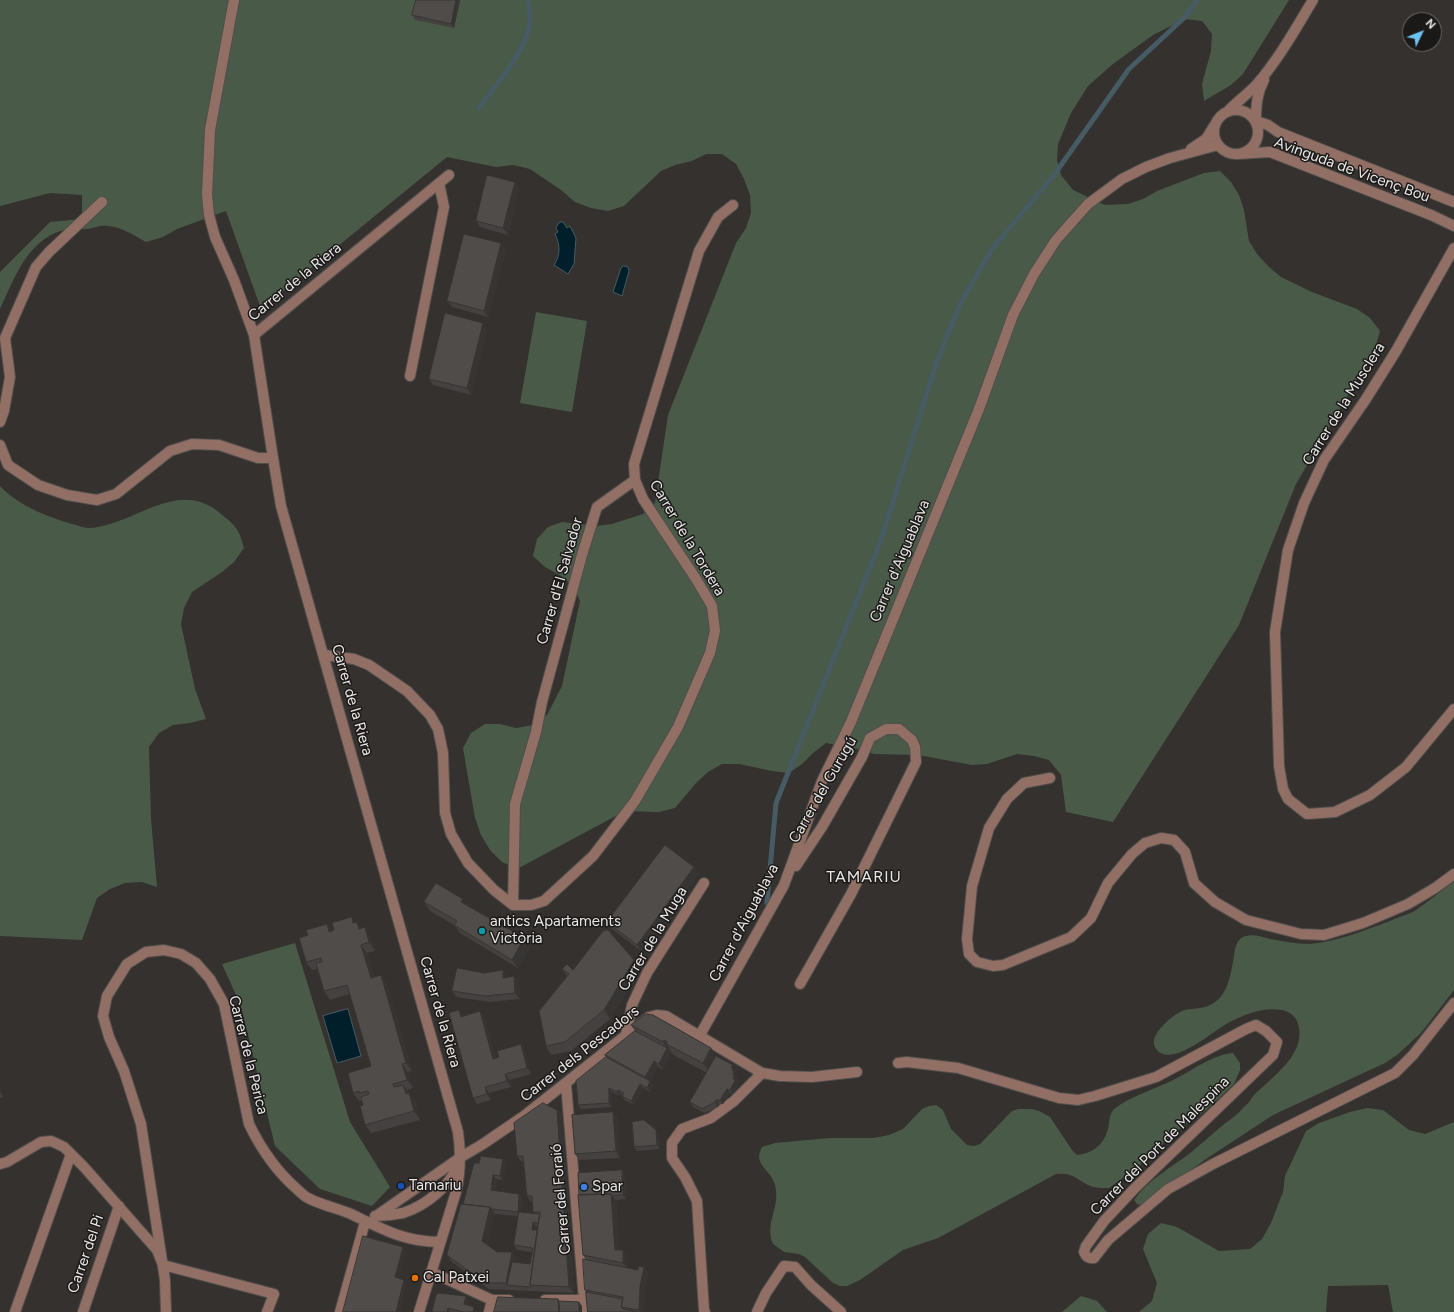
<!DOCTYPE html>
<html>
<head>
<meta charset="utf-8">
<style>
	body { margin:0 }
	#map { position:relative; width:1454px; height:1312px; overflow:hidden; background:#34312f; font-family:Figtree,sans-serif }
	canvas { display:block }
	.north { position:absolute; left:1402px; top:12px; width:40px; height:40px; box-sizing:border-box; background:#1b1918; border:1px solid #6e6c6b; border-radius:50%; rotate:47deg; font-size:11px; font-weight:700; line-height:16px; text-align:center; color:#eae8e7 }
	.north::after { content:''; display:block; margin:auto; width:14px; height:18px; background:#6ac3f1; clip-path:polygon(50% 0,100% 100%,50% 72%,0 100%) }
</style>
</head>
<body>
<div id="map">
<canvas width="1454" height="1312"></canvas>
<div class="north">N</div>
</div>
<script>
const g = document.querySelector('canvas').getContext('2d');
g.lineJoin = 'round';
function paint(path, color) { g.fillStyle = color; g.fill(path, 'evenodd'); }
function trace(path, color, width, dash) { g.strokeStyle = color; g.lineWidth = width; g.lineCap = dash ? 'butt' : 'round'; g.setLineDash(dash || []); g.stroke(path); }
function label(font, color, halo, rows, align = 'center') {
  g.font = font + ' Figtree,sans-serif'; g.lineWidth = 3; g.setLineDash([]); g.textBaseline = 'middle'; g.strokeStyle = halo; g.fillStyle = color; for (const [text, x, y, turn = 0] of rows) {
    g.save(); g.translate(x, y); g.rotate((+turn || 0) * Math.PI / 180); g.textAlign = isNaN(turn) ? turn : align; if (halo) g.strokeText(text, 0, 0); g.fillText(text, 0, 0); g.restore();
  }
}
const green = new Path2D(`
	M0,0H1289L1243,74L1231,85L1204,101L1202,84L1211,51L1212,34L1202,21L1185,19L1153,35L1113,64L1088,86L1071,113L1058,144L1057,160L1061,175L1073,190L1105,205L1128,204L1143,199L1157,191L1204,173L1220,171L1231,182L1239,195L1244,210L1249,241L1257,254L1269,267L1281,277L1312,292L1357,309L1370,318L1380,331L1374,351L1296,484L1239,625L1113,822L1066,812L1061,775L1049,760L1034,756L1017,754L987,764L972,765L918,755L874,754L858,749L826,743L813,753L802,764L789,773L772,771L739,764H722L708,772L696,783L675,808L659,812L625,811L517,869L502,862L490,850L481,835L475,818L463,748L471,733L485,724H500L516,728L533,725L547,715L562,686L580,601L574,587L561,576L545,567L533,556L537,539L548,527L562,522L596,526L612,524L643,514L655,503L668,415L736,243L746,228L751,213L750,195L744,179L736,164L722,154H706L692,161L675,165L661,171L624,206L608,211L591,208L575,202L561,190L530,169L513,165L496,167L447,157L261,309L226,211L177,229L163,237L146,242C132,234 117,224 100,226C95,227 90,229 85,229C75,230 64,229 55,233C24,247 13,282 0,309V272L50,222L82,219V195L50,193L0,206Z
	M536,312L587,321L572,412L520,403Z
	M0,486C19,506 46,516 72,524C77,525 84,528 89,528C134,526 178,476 221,514C236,526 239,529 244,548L234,562L222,572L192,592L184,608L181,624L195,689L206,719L190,723L173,725L159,733L149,747L151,819L157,887L142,882L125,883L110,889L97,898L82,940L0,936Z
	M1454,881V990L1421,1033L1397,1055L1385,1063L1273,1115L1206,1159L1144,1203L1138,1205L1134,1200C1148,1180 1170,1168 1189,1154C1200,1145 1211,1135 1223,1125C1230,1120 1238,1114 1244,1107C1248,1104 1251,1099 1254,1095C1264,1085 1276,1076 1286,1064C1295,1054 1303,1039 1298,1024C1296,1016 1289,1011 1281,1010C1262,1007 1244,1015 1228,1023C1214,1030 1168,1072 1155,1047C1148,1035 1174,1013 1185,1010C1194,1008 1205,1009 1212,1004C1227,996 1230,977 1233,962C1235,953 1234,939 1246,936C1253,934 1263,937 1270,939C1283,941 1296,944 1310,944C1336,942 1365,930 1390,921C1398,917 1408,915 1416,910C1429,901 1441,891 1454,881Z
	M295,943L350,1122L390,1187L372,1206L320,1189L275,1146L241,1006L222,964Z
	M1233,1053L1240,1063V1070L1234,1084L1205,1111L1173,1134L1138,1167L1109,1188C1104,1188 1098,1188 1093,1187C1077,1181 1075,1172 1056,1174L938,1238L903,1250L860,1280L847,1286H840L833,1283L805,1257L799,1254L784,1252L773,1244C764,1222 781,1208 775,1185C771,1169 752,1165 762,1147L775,1143L829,1138H874L889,1135L903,1129L922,1109L929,1106L936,1105L943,1110L951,1129L967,1145L974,1146L980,1144L1012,1111L1018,1109H1032L1039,1111L1050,1117L1072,1150L1077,1155C1090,1154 1103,1146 1107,1132C1110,1125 1108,1115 1114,1109C1130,1096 1156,1089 1175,1079C1193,1070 1212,1055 1233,1053Z
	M1367,1108L1383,1110L1409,1130L1425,1134L1454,1122V1312H1393L1388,1285L1328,1286L1326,1312H1139L1152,1301L1157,1283L1143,1249L1148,1234L1161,1223L1177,1227L1219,1251L1250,1249L1262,1239L1271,1223L1283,1192L1285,1176L1306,1131L1319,1123L1350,1112Z
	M1081,1296L1097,1301L1107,1312H1062Z`);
const water = new Path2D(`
	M560,222H563L567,228L570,226L576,238L574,264L568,274L554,265C561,255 560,244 555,234L558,232L556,228Z
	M624,266L628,267L629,271L622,296L613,292L621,268Z
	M348,1009L361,1056L337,1063L323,1016Z`);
const stream = new Path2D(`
	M479,108C494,87 520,58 527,34C531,24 530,11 528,0
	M767,903L776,803L881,540L936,364L960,304L992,249L1054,175L1129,69L1185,17L1197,0`);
const minor = new Path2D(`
	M234,0L210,130L207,195L209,215L215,237L234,280L254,335L273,458L281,506L458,1132C461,1153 461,1171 456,1192L419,1312
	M1214 132a22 22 0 1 1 44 0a22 22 0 1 1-44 0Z
	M1229,110C1238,101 1249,93 1258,83C1280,57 1296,28 1313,0
	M1256,120C1256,105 1257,93 1264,80
	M1256,121L1268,125L1278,132L1454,202
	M1191,149L1206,139L1214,126
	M1238,154L1270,152L1431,215L1454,226
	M1454,248L1396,351L1366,399L1324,460L1304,503L1288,550L1275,632L1279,766L1283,789L1288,799L1307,814L1335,812L1370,795L1406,767L1454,709
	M254,335L449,175
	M410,376L444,207L439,183
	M0,422L4,411L10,377L5,338L36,267L49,252L102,202
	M0,445L8,465L38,485L67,495L97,500L116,494L170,451L192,444L219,445L258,458H273
	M324,655L354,659L369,665L407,691L430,715L438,729L443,753L445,813L451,834L468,863L494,890L513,905H531L544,901L593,856L635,801L678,727L710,653L715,631L712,606L696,579L643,499L635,480L634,464L699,251L718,217L733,205
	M1050,778L1024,783L1007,799L989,828L972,886L967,939L969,954L977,962L993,966L1003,965L1071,937L1091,918L1108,883L1132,854L1145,843L1161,838L1174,840L1185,852L1194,883L1215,902L1246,920L1301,934L1324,935L1363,923L1408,904L1435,888L1454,874
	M796,866L822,827L862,757L870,738L886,729H899L912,740L915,747L916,762L851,894L800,984
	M513,905L515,804L536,732L542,702L582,555L597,507L635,480
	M626,1035L632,1005L647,973L704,883
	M700,1035L784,885L822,781L851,722L979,409L1013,315L1034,274L1056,240L1088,204L1122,179L1146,167L1170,158L1218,145
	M898,1063L907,1062L958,1068L1059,1098L1078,1100L1095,1096L1156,1077L1246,1029L1256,1025L1266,1031L1277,1042L1273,1055L1135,1188L1104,1221L1086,1246L1084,1252C1086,1257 1088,1259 1094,1258L1108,1240L1168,1189L1213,1164L1395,1073L1413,1055L1454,1003
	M566,1084L585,1312
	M0,1164L7,1162L41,1142L51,1141L64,1147L84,1167L157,1250L163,1265L274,1294L267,1312
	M375,1216C384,1216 394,1215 403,1213C425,1206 451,1186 458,1164
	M376,1216L461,1157L483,1144L524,1116L649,1017L657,1015L666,1016L762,1073L780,1076L812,1077L857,1072
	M431,1272L492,1300H509
	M545,1300H584
	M15,1312L71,1154
	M83,1312L119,1206
	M166,1312L165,1280L141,1124L124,1071L109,1037L103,1016L107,996L127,964L146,952L164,950L181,954L196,963L210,979L224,1004L249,1124C261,1149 277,1172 298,1190C301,1193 304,1196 308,1198C321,1205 337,1208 351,1214C382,1229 405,1242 440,1242
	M340,1312L365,1222
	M489,1312L492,1300
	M705,1312L704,1310L697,1201L685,1177L672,1158V1143L682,1129L711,1118L734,1101L762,1073
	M757,1312L766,1293L784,1266L795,1267L811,1285L841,1312`);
const wall = new Path2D(`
	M460,0L454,28L415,20L412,15Z
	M515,182L519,189L508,235L480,227L476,221Z
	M506,250L488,317L452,307L447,301Z
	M487,329L471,395L433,385L429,379Z
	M694,867L699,873L641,951L612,929L607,922Z
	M424,902L468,906L524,938L530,947L518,968L460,933L454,925L430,911Z
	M355,922L370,936L375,951L367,953L374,977L387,983L412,1071L408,1072L413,1088L407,1090L415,1101L420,1120L371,1133L365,1125L362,1101H359L353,1093L371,1066L350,994L330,1000L324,991L317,969L312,970L306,962L308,935L327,924L331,931Z
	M640,968L610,1019L571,1051L551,1055L546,1046L567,976L562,969L573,970Z
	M507,976V977L519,982L520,999L489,1002L457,997L452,991Z
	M480,1011L484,1018L496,1058L525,1051L531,1074L510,1080L511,1087L489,1093L491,1100L477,1104L473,1098L463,1016Z
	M631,1025L716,1056L736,1069L735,1071L736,1072L735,1074L737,1076L736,1078L738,1080L736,1083L738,1085L733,1094L730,1093L723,1104H719L718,1107L705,1113L693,1107L690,1102L707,1073L675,1056L672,1053L663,1070L658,1067L650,1081L653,1086L650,1092L643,1088L634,1105L625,1100L622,1096V1095L621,1094L620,1096L612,1092V1107L581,1109L578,1105L606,1057L605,1055L635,1031Z
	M0,1087L3,1097L0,1098Z
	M557,1110L562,1116L574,1293L510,1290L489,1289L452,1262L447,1255L463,1204L479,1163L503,1159L506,1163L503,1180L496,1179L495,1191L522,1198L521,1212L535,1214L533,1212V1202H531L527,1196L523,1162H522L517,1156ZM495,1214L518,1216L514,1245L517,1250L532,1252L530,1264L515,1263L516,1258L512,1252H497L487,1245ZM536,1226L538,1227L537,1230H535Z
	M613,1112L618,1119L620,1158L579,1160L575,1154Z
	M659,1134L660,1149L637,1151L634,1147Z
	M622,1170L625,1175L626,1199L616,1200L619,1250L628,1256V1268L638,1270L644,1267L648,1274L645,1292L644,1312H588L586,1292L585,1290L586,1260L583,1255L579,1195Z
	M469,1300L467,1305L477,1312H432Z`);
const shadedWall = new Path2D(`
	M456,0H460L454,28L451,24Z
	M515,182L519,189L508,235L503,228Z
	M501,243L506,250L488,317L484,311Z
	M483,323L487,329L471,395L467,388Z
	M694,867L699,873L641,951L637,945Z
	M463,899L469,907L461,902Z
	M357,922L363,930L359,929Z
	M327,924L332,933L329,932Z
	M365,927L370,936L375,951L369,942Z
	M524,938L530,947L518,968L512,960Z
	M361,945L367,953L376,986L371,978Z
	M634,960L640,968L610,1019L604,1010Z
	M503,970L507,976V985L503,978Z
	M381,975L387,983L412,1071L406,1063Z
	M514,976L519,982L520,999L515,993Z
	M459,1010L463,1017H461Z
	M480,1011L484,1018L498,1065L493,1059Z
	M664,1040L672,1053V1054L663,1042Z
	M521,1044L525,1051L531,1074L527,1068Z
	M667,1048L672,1054L663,1070L659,1064Z
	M711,1048L719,1060L711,1075L703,1063Z
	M654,1061L658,1067L649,1083L645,1077Z
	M402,1064L408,1072L413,1088L407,1080Z
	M733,1065L736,1069L735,1071L736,1072L735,1074L737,1076L736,1078L738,1080L736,1083L733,1078L731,1067Z
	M505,1074L510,1080L511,1087L507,1081Z
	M650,1081L653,1086L650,1092L647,1088Z
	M735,1081L738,1085L733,1094L730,1090Z
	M640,1084L643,1088L634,1105L631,1101Z
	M403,1085L415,1101L420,1120L414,1111L406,1094Z
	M0,1087L3,1097L0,1092Z
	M485,1087L489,1093L491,1100L487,1094Z
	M609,1088L612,1092V1107L609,1103Z
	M727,1089L730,1093L723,1104L720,1100Z
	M618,1090L621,1094L620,1096L617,1092Z
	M716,1100L719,1104L718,1107L715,1102Z
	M557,1110L562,1116L574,1293L569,1287Z
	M613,1112L618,1119L620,1158L616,1151Z
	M656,1130L659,1134L660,1149L657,1145Z
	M503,1159L506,1163L503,1180L500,1176Z
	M622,1170L625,1175L626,1199L623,1195Z
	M493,1175L496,1179L494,1195L491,1190Z
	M519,1194L522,1198L521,1216L518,1212Z
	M611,1194L616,1200L620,1257L615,1250Z
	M490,1207L495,1213L487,1247L482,1241Z
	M533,1222L536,1226L535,1234L532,1230Z
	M403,1247L406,1252L398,1282L395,1277Z
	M623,1250L628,1256V1269L623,1263Z
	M512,1252L516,1258L511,1286L507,1285L506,1283Z
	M644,1267L648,1274L645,1292L644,1312H640L639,1310L640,1286Z
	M404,1280L407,1284L400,1312H396Z
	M466,1296L469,1300L467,1309L464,1304Z
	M558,1299L562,1306L563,1312H559Z
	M579,1302L582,1306V1312H579Z
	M474,1307L477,1312H473Z
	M448,1308L450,1312H447Z`);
const building = new Path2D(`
	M416,0H456L451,24L412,15Z
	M487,175L515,182L503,228L476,221Z
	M464,234L501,243L484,311L447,301Z
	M445,313L483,323L467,388L429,379Z
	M665,845L694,867L637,945L607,922Z
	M436,883L463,899L461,902L524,938L512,960L454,925L457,921L424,902Z
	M352,917L353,923L357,922L359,929L365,927L369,942L361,945L371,978L381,975L406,1063L402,1064L407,1080L393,1084L394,1087L403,1085L406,1094L409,1093L414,1111L365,1125L360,1106L363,1105L361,1097L369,1094L368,1091L359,1093V1091L353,1093L348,1073L371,1066L347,985L324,991L316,963L322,962L321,958L306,962L299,938L308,935L306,930L327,924L329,932L334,930L332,923Z
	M608,930L634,960L604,1010L565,1042L546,1046L539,1011L569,974L562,969L567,964L573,970L603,931Z
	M457,968L484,973L503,970V978L514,976L515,993L485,996L452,991Z
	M459,1010L461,1017L480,1011L493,1059L499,1057L497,1051L521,1044L527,1068L505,1074L507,1081L485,1087L487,1094L473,1098L449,1013Z
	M647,1014L653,1015L711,1048L703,1063L666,1044L668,1042L664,1040L663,1042L631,1025L644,1015Z
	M635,1031L667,1048L659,1064L654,1061L645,1077L605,1055Z
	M716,1056L733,1065L731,1067L733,1068L732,1070L734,1071L733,1075L735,1076L733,1078L735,1081L730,1090L727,1089L720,1100H716L715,1102L702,1109L690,1102Z
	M606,1057L650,1081L647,1088L640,1084L631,1101L622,1096L624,1093L618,1090L617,1092L609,1088V1103L578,1105L576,1081Z
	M543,1103L557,1110L569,1287L530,1285L540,1212H533L532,1196H527L523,1156H517L514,1123Z
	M613,1112L616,1151L575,1154L572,1115Z
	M644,1120L656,1130L657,1145L634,1147L632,1122Z
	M481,1156L503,1159L500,1176L493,1175L491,1190L519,1194L518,1212L492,1209L490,1207L463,1204L474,1163H479Z
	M622,1170L623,1195H613L611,1194L579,1195L578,1173Z
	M611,1194L615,1250H623V1263L583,1255L578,1195Z
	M461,1204L490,1207L482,1241L497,1252H512L506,1283H485L447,1255Z
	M519,1212L540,1214L538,1223L533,1222L532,1230H537L530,1285L531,1287L507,1285L512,1262L530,1264L533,1248L514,1245Z
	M363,1236L403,1247L395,1277L404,1280L396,1312H343Z
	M583,1259L638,1270V1266L644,1267L640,1286L639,1310L621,1307L623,1297L585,1290Z
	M586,1292L623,1299L621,1307L623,1309L638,1312H588Z
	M437,1293L466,1296L464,1304L474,1307L473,1312H463L448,1308L447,1312H432Z
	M498,1297L558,1299L559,1312H494Z
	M559,1301L579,1302V1312H560Z`);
const markers = [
	[482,931,4,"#0f9aa8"],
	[401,1186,4,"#1a4fb4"],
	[584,1187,4,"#3f7fe0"],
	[415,1278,4,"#e8710a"]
];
const streetNames = [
	["Avinguda de Vicenç Bou",1352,170,20],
	["Carrer de la Riera",295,282,-39],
	["Carrer de la Musclera",1344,404,-58],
	["Carrer de la Tordera",687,538,59],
	["Carrer d'Aiguablava",900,561,-67],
	["Carrer d'El Salvador",560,581,-74],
	["Carrer de la Riera",352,700,74],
	["Carrer del Gurugú",823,790,-60],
	["Carrer d'Aiguablava",744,923,-62],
	["Carrer de la Muga",653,939,-59],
	["Carrer de la Riera",440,1012,74],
	["Carrer dels Pescadors",580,1054,-38],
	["Carrer de la Perica",248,1055,76],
	["Carrer del Port de Malespina",1160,1146,-45],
	["Carrer del Foraió",561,1199,-95],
	["Carrer del Pi",86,1254,-71]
];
const poiNames = [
	["antics Apartaments",490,922],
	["Victòria",490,939],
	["Tamariu",409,1186],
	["Spar",592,1187],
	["Cal Patxei",423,1278]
];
const neighbourhoodNames = [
	["TAMARIU",864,877]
];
paint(green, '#4a5a48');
paint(water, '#001f2a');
trace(water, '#465b63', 1);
trace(stream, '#465b63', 5);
trace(minor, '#514e4c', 12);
trace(minor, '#916f65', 10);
paint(wall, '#444140');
paint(shadedWall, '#373534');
paint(building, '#4f4c4a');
trace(building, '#373534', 1);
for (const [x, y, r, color] of markers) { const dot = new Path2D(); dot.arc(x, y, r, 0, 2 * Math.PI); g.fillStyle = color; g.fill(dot); trace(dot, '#1b1918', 1.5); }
label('15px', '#eae8e7', '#1b1918', streetNames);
label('15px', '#eae8e7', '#1b1918', poiNames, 'left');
g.letterSpacing = '1px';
label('16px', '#eae8e7', '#1b1918', neighbourhoodNames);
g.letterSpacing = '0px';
</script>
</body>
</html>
